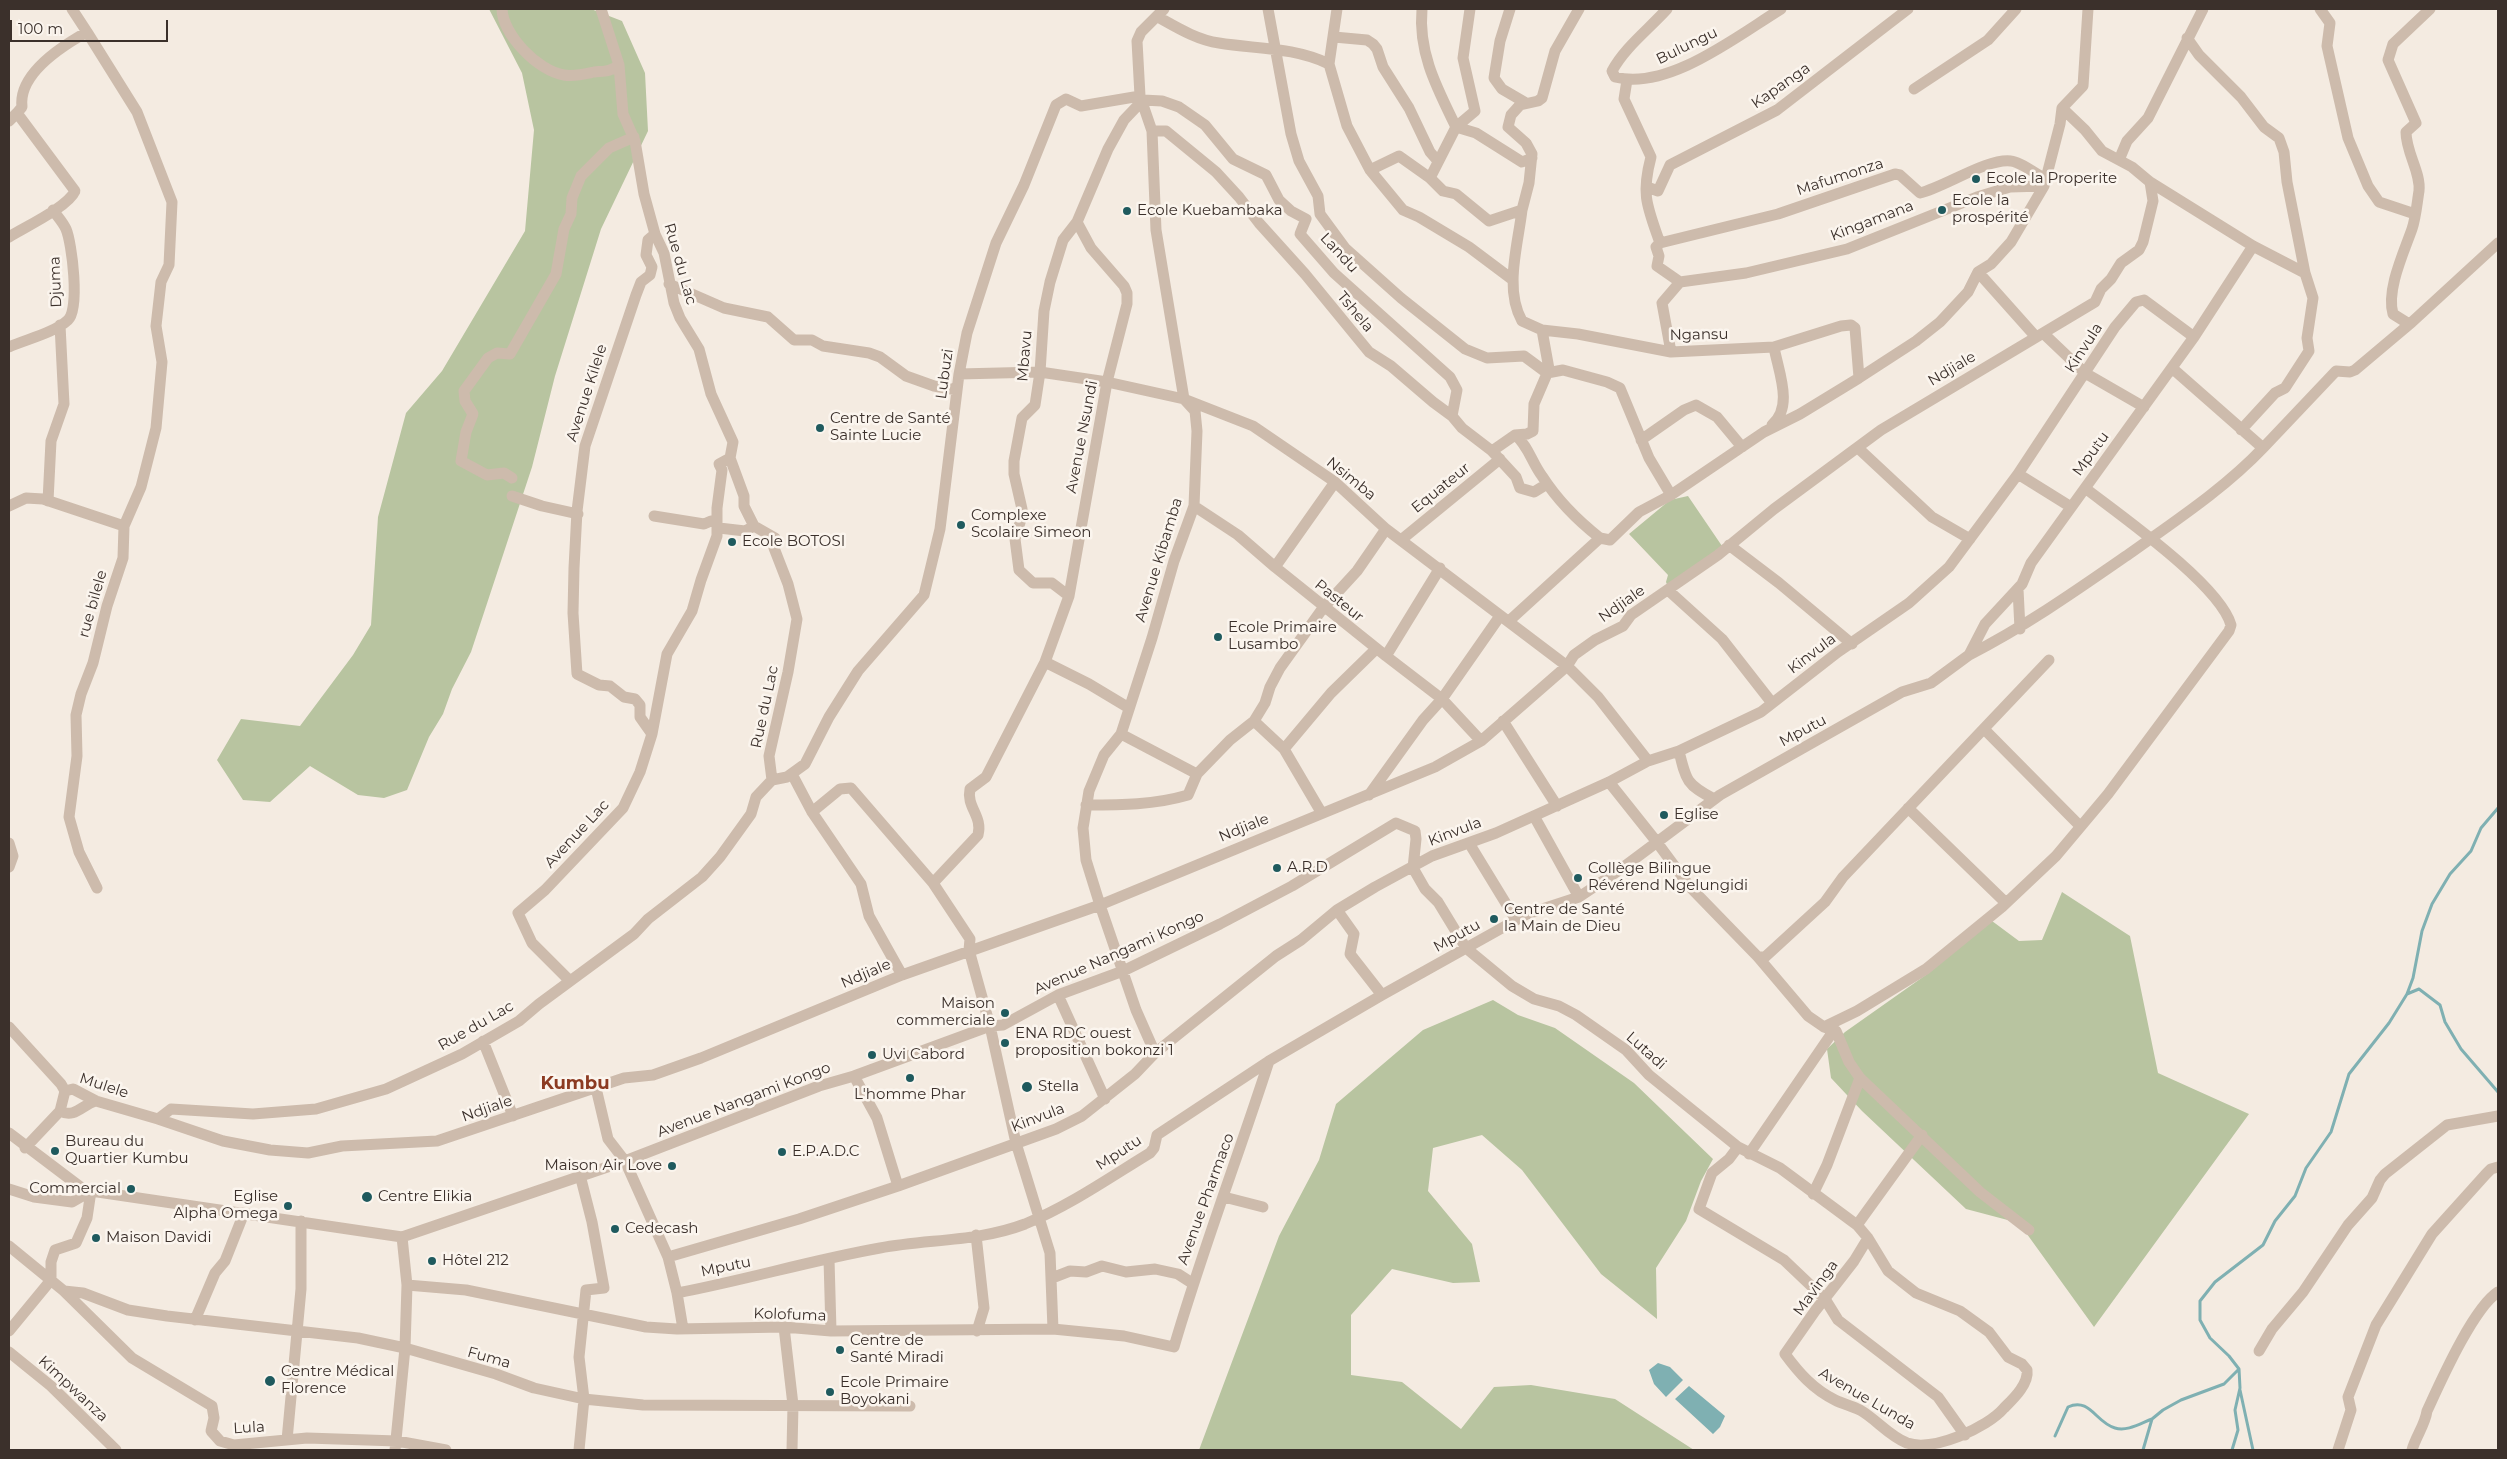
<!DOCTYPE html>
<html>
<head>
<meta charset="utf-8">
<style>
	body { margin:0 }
	#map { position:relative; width:2507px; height:1459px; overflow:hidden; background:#f4ebe1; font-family:Montserrat,sans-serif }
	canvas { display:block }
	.frame { position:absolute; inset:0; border:10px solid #3b302b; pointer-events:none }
	.scale { position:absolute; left:10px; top:20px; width:158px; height:22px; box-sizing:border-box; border:2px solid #3b302b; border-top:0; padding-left:6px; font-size:15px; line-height:18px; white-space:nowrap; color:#3b302b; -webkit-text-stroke:4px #fbf5ee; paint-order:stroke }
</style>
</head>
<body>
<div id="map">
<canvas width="2507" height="1459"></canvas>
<div class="frame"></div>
<div class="scale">100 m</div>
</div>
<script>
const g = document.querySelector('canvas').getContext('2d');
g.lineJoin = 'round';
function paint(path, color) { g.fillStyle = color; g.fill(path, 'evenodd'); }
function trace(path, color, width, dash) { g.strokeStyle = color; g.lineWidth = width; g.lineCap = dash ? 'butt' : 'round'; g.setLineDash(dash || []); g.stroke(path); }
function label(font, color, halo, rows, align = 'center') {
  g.font = font + ' Montserrat,sans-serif'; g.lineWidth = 5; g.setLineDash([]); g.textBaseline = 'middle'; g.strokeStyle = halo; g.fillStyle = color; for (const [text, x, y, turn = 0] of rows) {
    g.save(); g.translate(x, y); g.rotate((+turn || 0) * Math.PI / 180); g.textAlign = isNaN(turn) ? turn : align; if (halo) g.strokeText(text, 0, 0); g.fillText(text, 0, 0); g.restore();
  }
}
const green = new Path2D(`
	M489,9H591L622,21L645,73L648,131L601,229L555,376L532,467L471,652L452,689L443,714L429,737L407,790L384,798L358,795L310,766L270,802L243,800L217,760L241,719L300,726L353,655L371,625L378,517L406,413L442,371L525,231L534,130L522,73Z
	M1688,496L1722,546L1668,587L1666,582L1668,575L1629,534L1670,500Z
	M2062,892L2130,936L2158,1073L2249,1114L2094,1327L2019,1223L1966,1209L1862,1111L1831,1078L1827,1049L1845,1032L1930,972L1988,918L2019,941L2042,940Z
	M1493,1000L1518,1015L1555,1028L1634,1083L1713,1159L1701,1181L1686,1221L1656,1268L1657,1319L1601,1274L1522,1170L1482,1135L1433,1148L1428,1191L1472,1244L1480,1282L1453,1283L1392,1269L1351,1315V1375L1402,1382L1461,1429L1494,1387L1531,1385L1615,1399L1694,1450H1199L1279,1236L1319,1160L1336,1104L1423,1030Z`);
const water = new Path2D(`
	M1658,1363L1670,1367L1683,1380L1666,1397L1654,1384L1649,1370Z
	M1689,1386L1725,1416L1720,1427L1713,1434L1675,1399Z`);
const stream = new Path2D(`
	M2407,994L2419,989L2440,1005L2445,1022L2461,1049L2498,1092
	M2240,1390L2253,1450
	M2055,1436L2068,1407C2090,1397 2096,1423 2115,1428C2127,1432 2141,1423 2152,1419
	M2143,1450L2152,1419L2163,1410L2181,1400L2224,1384L2238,1370
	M2232,1450L2238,1430L2235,1410L2240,1388L2239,1369L2229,1356L2210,1338L2200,1320V1301L2215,1282L2263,1245L2275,1221L2295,1196L2306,1168L2331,1132L2349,1074L2389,1023L2407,994L2413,978L2422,931L2432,904L2450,874L2471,851L2481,828L2498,808`);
const street = new Path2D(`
	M72,9L87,32
	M502,9C503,35 538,71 564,75C574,77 585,74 594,72C605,71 610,72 619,65
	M1268,9L1291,134L1299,161L1318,196L1320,214L1345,248L1401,298L1465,349L1487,358L1524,356L1547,373L1563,370L1607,382L1620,388L1649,458L1671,495
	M1337,9L1329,64L1347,126L1370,170L1403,210L1419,217L1469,247L1513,280
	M1422,9C1418,53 1437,88 1456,127L1476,133L1522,162L1532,158
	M1510,9L1500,41L1494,78L1502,89L1526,103
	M1667,9C1648,30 1625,47 1612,71L1615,77C1668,91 1737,36 1781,9
	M2320,9L2330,23L2327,46L2348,138L2368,186L2379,202L2415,214
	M1158,17C1176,27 1197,40 1219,43C1256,49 1294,47 1329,64
	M1334,37L1367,40L1373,44L1377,49L1383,67L1409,108L1430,152L1437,160
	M2187,38L2199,55L2241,97L2264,127L2279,138L2284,152L2287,182L2305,273L2313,298L2307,338L2309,351L2285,388L2275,393L2241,430
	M1627,80L1624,99L1651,157C1641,195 1647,206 1660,243L1656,247L1659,256L1657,266L1680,282L1662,303L1671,352
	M1914,89L1988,40L2016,9
	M2062,108L2085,130L2102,151L2132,167L2150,182L2253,246L2305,273
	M17,113L22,107C18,74 62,46 87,32L137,112L172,202L169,265L161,282L156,326L162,362L156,428L141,487L124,526L123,558L107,606L93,663L81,694L76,715L77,756L69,817L79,852L97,888
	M9,121L17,113L75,191C68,207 25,227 9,237
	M1152,131H1166L1216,172L1239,197L1259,223L1305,274L1369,352L1391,366L1433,402L1452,416L1462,428L1492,451L1516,477L1520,488L1534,492L1547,484
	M2119,160L2127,141L2148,118L2203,9
	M1370,170L1399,156L1430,178L1443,191L1456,194L1489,221L1522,210L1529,183L1532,154L1526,143L1508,127L1511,115L1520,105L1538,101L1542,98L1555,51L1579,9
	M1430,178L1456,127L1475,111L1463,58L1470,9
	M1647,187L1658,191L1670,165L1777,110L1908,9
	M1660,243L1778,214L1895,174L1900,175L1920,193C1945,187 1987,158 2011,161C2021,162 2036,174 2045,179
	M1978,272L2036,337
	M1680,282L1746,273L1847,249L1977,197L2010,187L2044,186
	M669,284L724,308L768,317L794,340H812L823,346L869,353L880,357L906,376L934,386L957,390
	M2409,324L2393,314C2386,290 2404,252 2412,229C2416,217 2417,203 2419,191C2421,172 2406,153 2406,132L2416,123L2388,60L2393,44L2430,9
	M1542,330L1578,334L1671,352L1774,347L1841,326L1851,325L1855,328L1859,378
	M2043,333L2085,373L2144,407
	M9,347C27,339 54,333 68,320C80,309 72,243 66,229C63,222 57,216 53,210
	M959,374L1040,372L1107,382L1184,399L1253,426L1335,482L1386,529L1567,666L1598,697L1648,761
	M1772,425C1794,406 1778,371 1774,347
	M1515,435C1528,445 1532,463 1542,476C1558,501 1577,520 1600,538
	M1641,440L1684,410L1696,405L1717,417L1742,447
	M1858,448L1932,517L1970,539
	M2263,448L2336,371L2350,372L2355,370L2412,322L2498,243
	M1492,451L1515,435L1527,434L1533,431L1534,404L1549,369L1542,330L1522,321C1504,289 1518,245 1522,210
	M2018,474L2071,507
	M512,478L504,473L487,475L461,461L466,432L473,414L465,401L464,391L488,358L497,353L510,354L556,274L564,229L571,214L572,198L581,176L609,148L634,137
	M512,496L542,506L578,514
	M48,501L51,441L64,404L60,325
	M9,506L26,498L43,499L124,526
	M1194,506L1238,535L1275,567L1335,482
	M654,516L704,524L711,521L716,522
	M719,528L745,531L754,526
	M1401,540L1500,459
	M1729,545L1779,583L1852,644
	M1275,567L1386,656
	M1440,568L1386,656L1442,699L1481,741
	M2018,589L2020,629
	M1669,591L1722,639L1772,703
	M1069,596L1052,583H1033L1019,570L1015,539L1022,516V509L1014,474V461L1022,418L1035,405L1040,372L1044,311L1050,282L1063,240L1077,222L1108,149L1124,120L1143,100L1162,101L1179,107L1205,125L1233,159L1266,175L1279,200L1291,211L1306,219L1300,234L1334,273L1450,377L1457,390L1452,416
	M1509,621L1600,538L1610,540L1639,512L1671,495L1764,432L1800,414L1859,378L1916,341L1940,322L1968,292L1978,272L1991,264L2011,242L2044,186L2060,124L2062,108L2083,86L2088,9
	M1969,655C2026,626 2077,590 2129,554C2175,521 2224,489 2263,448L2172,368
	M1045,662L1089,684L1129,708
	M1254,721L1284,749L1321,812
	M1503,721L1557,806
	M1984,729L2080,826
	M652,734L667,654L692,611L701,580L717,536V508L722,470L719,464L730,458
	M1121,734L1197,774L1230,740L1254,721L1265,703L1270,687L1280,668L1323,608L1357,571L1386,529
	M1284,749L1331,693L1376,649
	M1679,751C1686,781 1687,785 1714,799
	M792,774L812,812L861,884L869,916L902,975
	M772,780L787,777L805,764L829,717L858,671L924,595L940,529L959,374L967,333L996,243L1024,185L1056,105L1066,99L1081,106L1140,96
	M1609,782L1656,841L1690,887L1758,957L1808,1016L1824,1027L1836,1031L1849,1062L1860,1078L1980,1192L2029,1230
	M1369,795L1423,720L1442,699L1500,616
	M1086,805C1121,805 1154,805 1188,795L1197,774
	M1908,808L2006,903
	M812,812L840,789L851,788L933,883L970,939L969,950L990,1026L1016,1143L1050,1253L1053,1329
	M1534,816L1579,897
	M9,843L13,856L9,867
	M1469,843L1516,920
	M933,883L978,835C983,816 966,807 970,789L986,777L1045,662L1069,596L1107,382L1127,304V293L1124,286L1091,248L1077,222
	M1337,910L1354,934L1350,954L1382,995
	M1758,957H1765L1825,902L1843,877L2049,660
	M570,981L532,943L518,913L545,890L623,808L640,772L652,734L640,717V705L635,699L624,697L610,686L599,685L577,674L573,613L574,568L577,511L585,446L636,295L641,282L650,275L652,267L646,255L648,240L655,234
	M1058,995L1105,1099
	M9,1027L61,1084L65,1091L73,1089L96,1101L158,1119L223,1141L270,1150L308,1153L342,1146L437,1141L624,1078L653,1075L701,1058L902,975L1100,905L1435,767L1481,741L1567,666L1574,655L1595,640L1623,626L1631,615L1718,555L1774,509L1881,430L2095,302L2101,289L2111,279L2121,263L2139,250L2143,242L2153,201L2150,182
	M1824,1027L1857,1011L1926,969L2002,907L2056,856L2108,794L2229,631L2231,625C2220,585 2120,515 2085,488
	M483,1041L513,1116
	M1155,1053L1136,1010L1100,905L1086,860L1083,828L1089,791L1104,755L1121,734L1152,638L1174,561L1194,506L1197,431L1195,411L1184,399L1156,230L1152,131L1140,96L1137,41L1141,32L1164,9
	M854,1076L877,1118L898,1186
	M596,1088L608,1139L625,1161L668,1257L677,1293L683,1329
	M60,1111C75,1119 83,1104 96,1101
	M158,1119L171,1109L253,1114L316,1109L386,1089L462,1054L519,1021L539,1004L634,934L648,919L702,877L720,857L751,814L756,797L772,780L769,756L788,672L797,619L788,584L774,548L775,538L754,526L744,506V496L730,458L733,442L711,394L699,349L680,318L674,303L664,253L655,234L644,194L635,141L623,114L619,65L601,9
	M9,1133L87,1192
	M1738,1147L1729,1159L1712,1173L1699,1209L1784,1260L1825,1299L1838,1320L1938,1397L1965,1435
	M25,1148L60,1111L65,1091
	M1749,1154L1834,1030
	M9,1189L34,1197L72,1202L91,1191L402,1237L625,1161L819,1086L854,1076L990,1026L1003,1025L1058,995L1123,971L1220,924L1292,886L1396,823L1415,831L1416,839L1413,868L1425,889L1438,902L1466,948L1512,986L1534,999L1559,1006L1576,1015L1626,1050L1649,1075L1738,1147L1780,1168L1857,1225L1868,1238L1888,1271L1916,1293L1960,1311L1989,1332L2008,1357L2022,1364L2027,1370C2029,1384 2013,1399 2004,1408C1987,1428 1933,1452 1907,1443C1889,1436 1876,1419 1860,1410C1852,1406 1843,1404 1835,1400C1813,1389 1799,1373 1785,1354L1815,1311L1854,1261L1868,1238
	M1813,1194L1827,1165L1860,1078
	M1224,1197L1263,1207
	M1857,1225L1922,1135
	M976,1235L984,1308L977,1331
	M9,1246L64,1291L132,1358L212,1406L214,1418L211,1431L220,1441L234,1445L307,1438L397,1441L446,1450
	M668,1257L799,1219L898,1186L1056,1129L1082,1116L1135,1074L1155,1053L1276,956L1301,940L1337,910L1375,887L1432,856L1496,833L1609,782L1648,761L1679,751L1761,712L1838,652L1909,603L1949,567L2018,474L2115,327L2136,302L2144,300L2194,337
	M829,1259L831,1331
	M1052,1278L1070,1271L1086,1272L1102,1266L1126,1272L1155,1269L1178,1274L1192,1283
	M407,1285L466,1290L646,1327L677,1329L784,1327L831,1331L1053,1329L1124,1336L1174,1347C1202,1251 1238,1157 1269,1061
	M64,1291L83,1293L128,1310L167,1316L358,1338L405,1348L496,1374L534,1388L584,1399L643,1405L910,1406
	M677,1293C746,1280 812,1260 880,1248C928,1239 978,1242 1025,1224C1069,1206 1109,1178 1150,1153L1154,1148L1157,1135L1269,1061L1382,995L1527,914L1579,897L1621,869L1720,795L1902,692L1931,683L1969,655L1985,624L2022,584L2031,563L2194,337L2253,246
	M195,1320L215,1273L225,1261L244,1213
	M784,1327L793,1405L792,1450
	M9,1331L51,1280V1262L55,1250L76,1243L87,1218L91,1191
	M2259,1351L2272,1329L2303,1292L2348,1225L2372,1198L2380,1180L2385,1174L2447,1125L2498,1116
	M9,1352L51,1386L116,1450
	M287,1440L301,1289V1221
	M395,1450L405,1348L407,1285L402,1237
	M579,1450L584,1399L579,1357L586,1290L604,1288L592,1222L580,1175
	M2338,1450L2351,1410L2348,1397L2376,1325L2432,1234L2486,1174L2491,1169L2498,1167
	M2412,1450C2416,1436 2425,1425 2427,1411C2440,1383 2473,1308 2498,1292`);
const markers = [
	[1976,179,5,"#1f5a5e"],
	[1942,210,5,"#1f5a5e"],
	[1127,211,5,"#1f5a5e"],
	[820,428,5,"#1f5a5e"],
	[961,525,5,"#1f5a5e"],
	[732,542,5,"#1f5a5e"],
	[1218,637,5,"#1f5a5e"],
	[1664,815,5,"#1f5a5e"],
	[1277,868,5,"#1f5a5e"],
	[1578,878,5,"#1f5a5e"],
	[1494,919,5,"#1f5a5e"],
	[1005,1013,5,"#1f5a5e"],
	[1005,1043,5,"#1f5a5e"],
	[872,1055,5,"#1f5a5e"],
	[910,1078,5,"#1f5a5e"],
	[1027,1087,6,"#1f5a5e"],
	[55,1151,5,"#1f5a5e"],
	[782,1152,5,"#1f5a5e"],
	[672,1166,5,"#1f5a5e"],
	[131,1189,5,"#1f5a5e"],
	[367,1197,6,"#1f5a5e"],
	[288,1206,5,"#1f5a5e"],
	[615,1229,5,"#1f5a5e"],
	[96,1238,5,"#1f5a5e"],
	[432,1261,5,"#1f5a5e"],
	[840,1350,5,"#1f5a5e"],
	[270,1381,6,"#1f5a5e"],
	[830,1392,5,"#1f5a5e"]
];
const streetNames = [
	["Bulungu",1687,46,-26],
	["Kapanga",1781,86,-35],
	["Mafumonza",1840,177,-18],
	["Kingamana",1872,221,-21],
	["Landu",1339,253,47],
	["Rue du Lac",680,264,74],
	["Djuma",56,282,-92],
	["Tshela",1355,312,50],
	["Ngansu",1699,335,-1],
	["Kinvula",2084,348,-57],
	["Mbavu",1025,356,-85],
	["Ndjiale",1952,369,-31],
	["Lubuzi",945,374,-82],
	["Avenue Kilele",587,393,-72],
	["Avenue Nsundi",1082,437,-79],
	["Mputu",2091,454,-54],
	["Nsimba",1351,479,39],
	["Equateur",1441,488,-39],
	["Avenue Kibamba",1159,560,-73],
	["Pasteur",1339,601,39],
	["rue bilele",93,604,-74],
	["Ndjiale",1622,604,-35],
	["Kinvula",1812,654,-37],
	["Rue du Lac",765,707,-78],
	["Mputu",1803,731,-28],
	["Ndjiale",1244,828,-22],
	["Kinvula",1455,832,-21],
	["Avenue Lac",577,834,-47],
	["Mputu",1457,936,-29],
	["Avenue Nangami Kongo",1119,953,-24],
	["Ndjiale",866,974,-23],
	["Rue du Lac",476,1026,-30],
	["Lutadi",1646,1051,42],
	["Mulele",104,1086,18],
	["Avenue Nangami Kongo",744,1100,-21],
	["Ndjiale",487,1109,-19],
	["Kinvula",1038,1118,-21],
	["Mputu",1119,1153,-33],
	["Avenue Pharmaco",1206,1199,-70],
	["Mputu",726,1267,-12],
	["Mavinga",1816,1288,-54],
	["Kolofuma",790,1315,2],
	["Fuma",489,1358,16],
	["Kimpwanza",73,1389,43],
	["Avenue Lunda",1867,1399,30],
	["Lula",249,1428,-3]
];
const poiNames = [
	["Ecole la Properite",1986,179],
	["Ecole la",1952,201],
	["prospérité",1952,218],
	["Ecole Kuebambaka",1137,211],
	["Centre de Santé",830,419],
	["Sainte Lucie",830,436],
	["Complexe",971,516],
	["Scolaire Simeon",971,533],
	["Ecole BOTOSI",742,542],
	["Ecole Primaire",1228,628],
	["Lusambo",1228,645],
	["Eglise",1674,815],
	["A.R.D",1287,868],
	["Collège Bilingue",1588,869],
	["Révérend Ngelungidi",1588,886],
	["Centre de Santé",1504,910],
	["la Main de Dieu",1504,927],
	["Maison",995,1004,"right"],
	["commerciale",995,1021,"right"],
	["ENA RDC ouest",1015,1034],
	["proposition bokonzi 1",1015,1051],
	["Uvi Cabord",882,1055],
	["Stella",1038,1087],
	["L'homme Phar",910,1095,"center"],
	["Bureau du",65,1142],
	["Quartier Kumbu",65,1159],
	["E.P.A.D.C",792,1152],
	["Maison Air Love",662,1166,"right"],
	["Commercial",121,1189,"right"],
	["Eglise",278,1197,"right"],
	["Alpha Omega",278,1214,"right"],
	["Centre Elikia",378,1197],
	["Cedecash",625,1229],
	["Maison Davidi",106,1238],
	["Hôtel 212",442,1261],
	["Centre de",850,1341],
	["Santé Miradi",850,1358],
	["Centre Médical",281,1372],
	["Florence",281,1389],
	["Ecole Primaire",840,1383],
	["Boyokani",840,1400]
];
const quarterNames = [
	["Kumbu",575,1084]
];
paint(green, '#b8c4a0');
paint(water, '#7fb0b2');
trace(stream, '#7fb0b2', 3);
trace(street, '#cdbbac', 11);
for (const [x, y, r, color] of markers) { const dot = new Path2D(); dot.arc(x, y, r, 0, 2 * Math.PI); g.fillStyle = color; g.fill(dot); trace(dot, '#fbf5ee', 2); }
label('15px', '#3b302b', '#fbf5ee', streetNames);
label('15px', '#3b302b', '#fbf5ee', poiNames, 'left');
label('bold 18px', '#8c3b22', '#fbf5ee', quarterNames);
</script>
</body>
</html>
